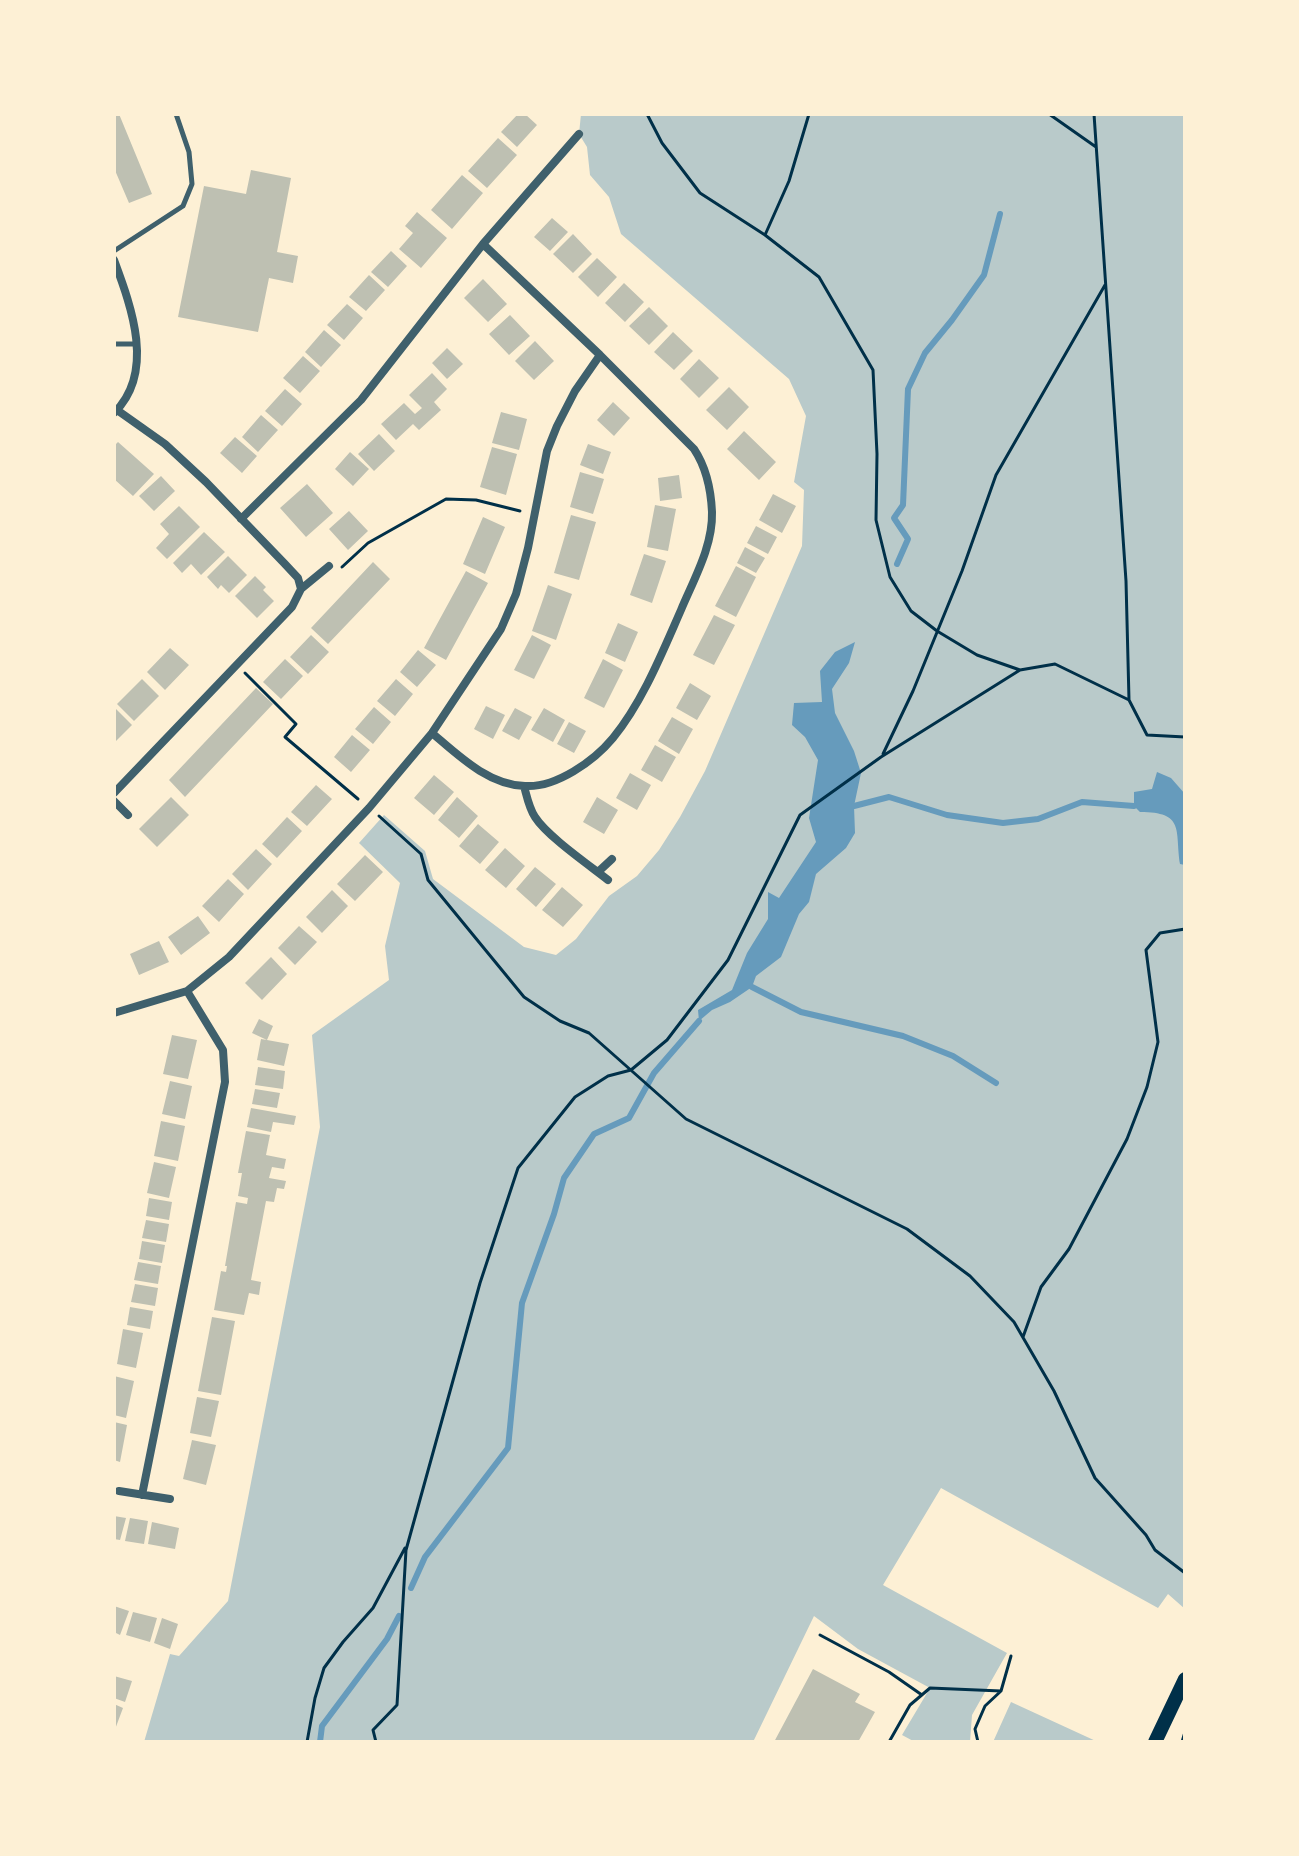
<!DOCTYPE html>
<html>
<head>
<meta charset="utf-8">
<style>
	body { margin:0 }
	#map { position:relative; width:1299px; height:1856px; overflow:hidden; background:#fdf0d5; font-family:Montserrat,sans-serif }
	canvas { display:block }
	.frame { position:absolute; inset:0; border:116px solid #fdf0d5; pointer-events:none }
</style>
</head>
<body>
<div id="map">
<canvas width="1299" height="1856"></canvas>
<div class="frame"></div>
</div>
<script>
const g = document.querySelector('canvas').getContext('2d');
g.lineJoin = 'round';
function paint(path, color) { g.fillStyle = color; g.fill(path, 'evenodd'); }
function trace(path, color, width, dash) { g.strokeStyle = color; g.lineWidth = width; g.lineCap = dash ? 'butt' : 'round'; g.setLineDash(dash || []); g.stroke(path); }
const green = new Path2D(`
	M581,114H1185V1609L1168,1594L1158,1608L941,1488L883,1585L1007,1653L972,1715L970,1742H915L902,1735L930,1688L858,1649L814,1616L753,1742H144L170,1654L179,1656L228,1601L320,1127L312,1035L389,980L385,946L400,883L359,843L384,815L425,851L433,879L524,947L556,955L576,939L609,896L637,876L659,850L680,817L705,771L802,546L804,490L794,482L806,416L789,379L621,234L609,197L590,175L587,147L579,134Z
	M1011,1702L1098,1742H993Z`);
const water = new Path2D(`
	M855,642L849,663L832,689L835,713L854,751L861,773L854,806L855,833L846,848L816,874L809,902L799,914L781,957L756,976L752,987L730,1002L712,1010L699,1021L698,1010L732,990L747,953L768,919V892L779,898L816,842L809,818L818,760L805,737L792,725L794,703L822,702L820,671L835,652Z
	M1157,772L1171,778L1185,794V865L1180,864C1175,830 1185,812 1140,812L1134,806V792L1152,789Z`);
const stream = new Path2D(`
	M897,564L908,539L894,518L903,505L908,389L925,353L952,320L984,275L1000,214
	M854,806L889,797L947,815L1003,823L1038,819L1082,802L1134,806
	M752,987L801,1012L903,1036L953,1056L996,1083
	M411,1588L425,1557L508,1448L522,1303L554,1214L564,1178L594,1134L629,1118L654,1073L699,1021
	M320,1742L322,1726L387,1639L399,1616`);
const building = new Path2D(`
	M114,114H119L152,194L129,203L114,168Z
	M518,114H525L537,125L517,147L501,132Z
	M498,138L517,155L487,188L468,171Z
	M251,170L291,178L277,252L298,256L293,283L269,278L258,332L178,317L204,186L246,194Z
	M462,175L483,193L452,229L431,210Z
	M417,212L447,238L421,268L399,249L413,233L405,226Z
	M552,218L568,232L550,251L534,237Z
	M573,234L592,254L573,273L553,254Z
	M391,251L407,266L388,287L371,272Z
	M597,258L617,277L598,297L578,277Z
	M369,275L385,290L366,311L349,297Z
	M483,279L507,304L488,322L464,298Z
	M624,283L644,302L625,322L605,303Z
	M347,304L363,318L344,340L327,325Z
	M649,307L668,326L649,345L629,326Z
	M510,315L530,336L509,355L489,334Z
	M324,330L341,345L321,367L305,352Z
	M673,332L693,351L674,370L654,352Z
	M535,341L554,361L534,380L515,361Z
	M447,348L463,364L447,379L432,363Z
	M303,356L320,371L300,393L283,378Z
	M699,359L719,378L699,398L680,379Z
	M432,373L447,389L434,402L441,410L419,430L413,424L396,440L381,424L404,403L415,414L422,408L409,395Z
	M729,387L749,407L727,430L706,410Z
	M285,389L302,404L282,426L265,411Z
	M613,402L630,418L614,436L597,420Z
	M501,412L527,419L519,450L492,443Z
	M261,415L278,430L258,452L242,437Z
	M744,431L776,462L759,480L727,449Z
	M379,434L395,451L374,471L358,454Z
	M235,437L257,456L242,473L220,453Z
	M118,442L154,474L133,496L114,479V446Z
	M588,444L611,452L603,474L580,465Z
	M492,447L517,454L506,495L480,487Z
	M350,452L369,469L353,486L335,469Z
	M580,472L604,479L593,514L570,507Z
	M679,475L682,498L660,501L658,478Z
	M161,476L175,491L154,511L139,496Z
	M307,484L333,513L306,537L280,508Z
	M773,494L796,506L782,533L759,520Z
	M655,505L676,509L668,551L647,547Z
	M179,506L200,527L167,559L156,548L169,534L160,524Z
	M349,511L368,531L348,550L329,529Z
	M571,515L596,522L579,580L554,573Z
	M483,517L505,527L485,574L463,564Z
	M756,526L777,537L768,554L747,543Z
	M204,532L225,552L201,575L191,564L182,573L173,563Z
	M745,547L765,558L756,573L737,563Z
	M644,554L666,561L652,603L630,595Z
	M228,556L247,575L229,593L221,585L218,589L207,577Z
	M373,562L390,579L328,644L311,628Z
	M736,566L756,577L736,617L715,606Z
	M466,571L488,583L446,660L424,648Z
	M255,576L266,587L263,590L274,601L257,618L235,596Z
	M548,585L572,594L556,640L532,631Z
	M714,615L735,625L714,665L693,655Z
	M618,623L638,632L625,662L605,653Z
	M311,635L329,652L308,674L290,657Z
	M532,635L551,645L534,679L514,670Z
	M170,648L189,665L165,690L147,672Z
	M418,650L436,665L417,687L400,672Z
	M285,659L303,676L281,699L263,682Z
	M603,659L623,670L604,708L584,698Z
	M142,679L159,696L134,721L117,704Z
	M396,679L413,694L395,716L377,701Z
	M690,683L711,696L697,720L676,708Z
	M256,688L273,704L185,797L169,780Z
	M486,706L505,715L493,739L474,729Z
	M114,707L132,725L114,743Z
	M374,707L391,722L373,744L355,729Z
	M515,708L532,717L519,740L502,731Z
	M544,708L565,720L553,742L531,730Z
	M672,717L693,729L679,754L658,741Z
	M569,722L586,731L574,753L557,744Z
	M352,735L370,750L351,772L334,757Z
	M655,745L676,757L662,782L641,770Z
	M630,773L651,785L637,810L616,798Z
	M434,775L454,792L434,815L414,798Z
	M316,785L332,799L307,826L291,812Z
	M171,797L189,815L157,847L139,829Z
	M457,797L478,816L459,838L438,820Z
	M597,797L618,810L604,834L583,822Z
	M287,817L302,831L277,858L262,844Z
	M478,824L499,842L480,864L459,846Z
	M505,848L525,866L506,888L485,870Z
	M256,849L272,864L248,890L232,874Z
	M365,855L383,872L355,901L337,884Z
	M535,867L556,884L536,907L516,889Z
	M228,879L244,894L219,922L202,906Z
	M562,887L583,905L563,927L542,910Z
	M332,890L348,906L322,933L306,917Z
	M198,916L210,933L181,955L168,937Z
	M299,926L317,942L295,965L278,948Z
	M159,941L169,962L139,975L130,954Z
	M271,957L287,974L262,1000L245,983Z
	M259,1019L273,1026L267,1040L289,1044L284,1066L257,1060L261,1039L267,1040L252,1033Z
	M172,1035L197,1040L188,1079L163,1074Z
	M258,1067L285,1071L283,1089L255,1085Z
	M170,1081L192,1086L185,1119L162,1114Z
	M255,1089L280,1093L277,1108L252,1104Z
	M251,1108L296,1116L294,1125L273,1122L271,1132L247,1127Z
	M161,1121L185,1126L178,1161L154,1156Z
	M246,1131L270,1135L266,1155L286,1159L284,1169L272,1167L269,1178L286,1181L284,1189L277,1188L274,1202L266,1201L251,1280L261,1282L259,1295L249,1293L244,1315L214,1310L221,1271L226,1272L227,1266H225L236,1202L247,1204L248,1198L238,1196L242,1173H238Z
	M154,1162L176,1167L169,1198L147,1193Z
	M149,1198L172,1202L169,1220L146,1216Z
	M146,1220L169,1224L166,1242L142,1238Z
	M142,1241L165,1245L162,1263L139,1259Z
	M138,1262L161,1266L158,1284L134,1280Z
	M135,1284L158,1288L155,1306L131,1302Z
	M130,1307L153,1311L150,1329L127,1325Z
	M212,1317L235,1321L221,1395L198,1391Z
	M123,1329L143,1333L136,1368L117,1364Z
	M114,1376L134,1381L126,1418L114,1415Z
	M197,1397L219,1401L211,1437L190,1433Z
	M114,1422L127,1425L120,1462L114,1460Z
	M192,1440L216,1445L206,1485L183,1479Z
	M114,1516L126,1518L120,1540L114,1539Z
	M130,1518L148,1521L144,1544L125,1541Z
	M152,1522L179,1528L175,1549L148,1544Z
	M114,1606L129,1611L120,1635L114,1632Z
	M133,1612L157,1618L150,1642L126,1635Z
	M162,1618L178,1624L170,1649L154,1643Z
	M813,1669L860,1694L855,1702L875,1712L858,1742H774Z
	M114,1676L132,1681L125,1702L114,1698Z
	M114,1704L123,1708L114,1732Z`);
const path = new Path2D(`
	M647,114L662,143L700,193L765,235L819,277L873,370L877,454L876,520L890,577L911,611L937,631L977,655L1020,670
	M1049,114L1096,147
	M1094,114L1126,581L1129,700L1147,735L1185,737
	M765,235L789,181L809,114
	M342,567L368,543L446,499L476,500L520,511
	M245,673L296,724L285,737L358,799
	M883,754L913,691L962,571L996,475L1105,285
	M379,816L421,854L428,880L524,997L560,1021L589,1033L686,1119L907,1229L970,1276L1014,1322L1054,1391L1095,1478L1146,1535L1155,1550L1185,1573
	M1023,1337L1041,1287L1069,1249L1127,1139L1147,1087L1158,1042L1146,950L1160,933L1185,929
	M820,1635L889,1672L922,1695
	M307,1742L315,1698L324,1668L343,1642L373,1608L405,1548
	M376,1742L373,1730L397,1705L406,1550L480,1283L518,1168L575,1097L608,1076L631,1070L667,1040L728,960L800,815L881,757L1020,670L1055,664L1129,700
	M889,1742L910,1705L930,1688L1001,1691
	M978,1742L975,1729L985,1706L1001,1691L1011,1656
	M1182,1742L1185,1732`);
const service = new Path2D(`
	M114,251L183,206L192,184L189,152L176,114
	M114,344H136`);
const minor = new Path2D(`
	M114,260C131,306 156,372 114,413
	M241,519L361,400L483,244L579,134
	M301,589L329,566
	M432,733C458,755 488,785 525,786C556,788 594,761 613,738C643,701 662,653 681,610C694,579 713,546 712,512C711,490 706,467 694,449L600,355L483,244
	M524,786C527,797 529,808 535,817C547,836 589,865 608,880
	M114,793L292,607L301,589L298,578L284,563L206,482L165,444L117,410
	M114,801L128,815
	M598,872L612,859
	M114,1013L187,991L229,957L369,808L432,733L501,629L516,594L528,548L547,451L557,426L575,391L600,355
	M119,1491L170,1499
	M142,1495L225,1082L223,1050L187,991`);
const secondary = new Path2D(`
	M1155,1742L1185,1679`);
paint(green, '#b9caca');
paint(water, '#669bbc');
trace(stream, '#669bbc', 6);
paint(building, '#bec0b2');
trace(path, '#003049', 3);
trace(service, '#3f606c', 5);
trace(minor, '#3f606c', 8);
trace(secondary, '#003049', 14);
</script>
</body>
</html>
